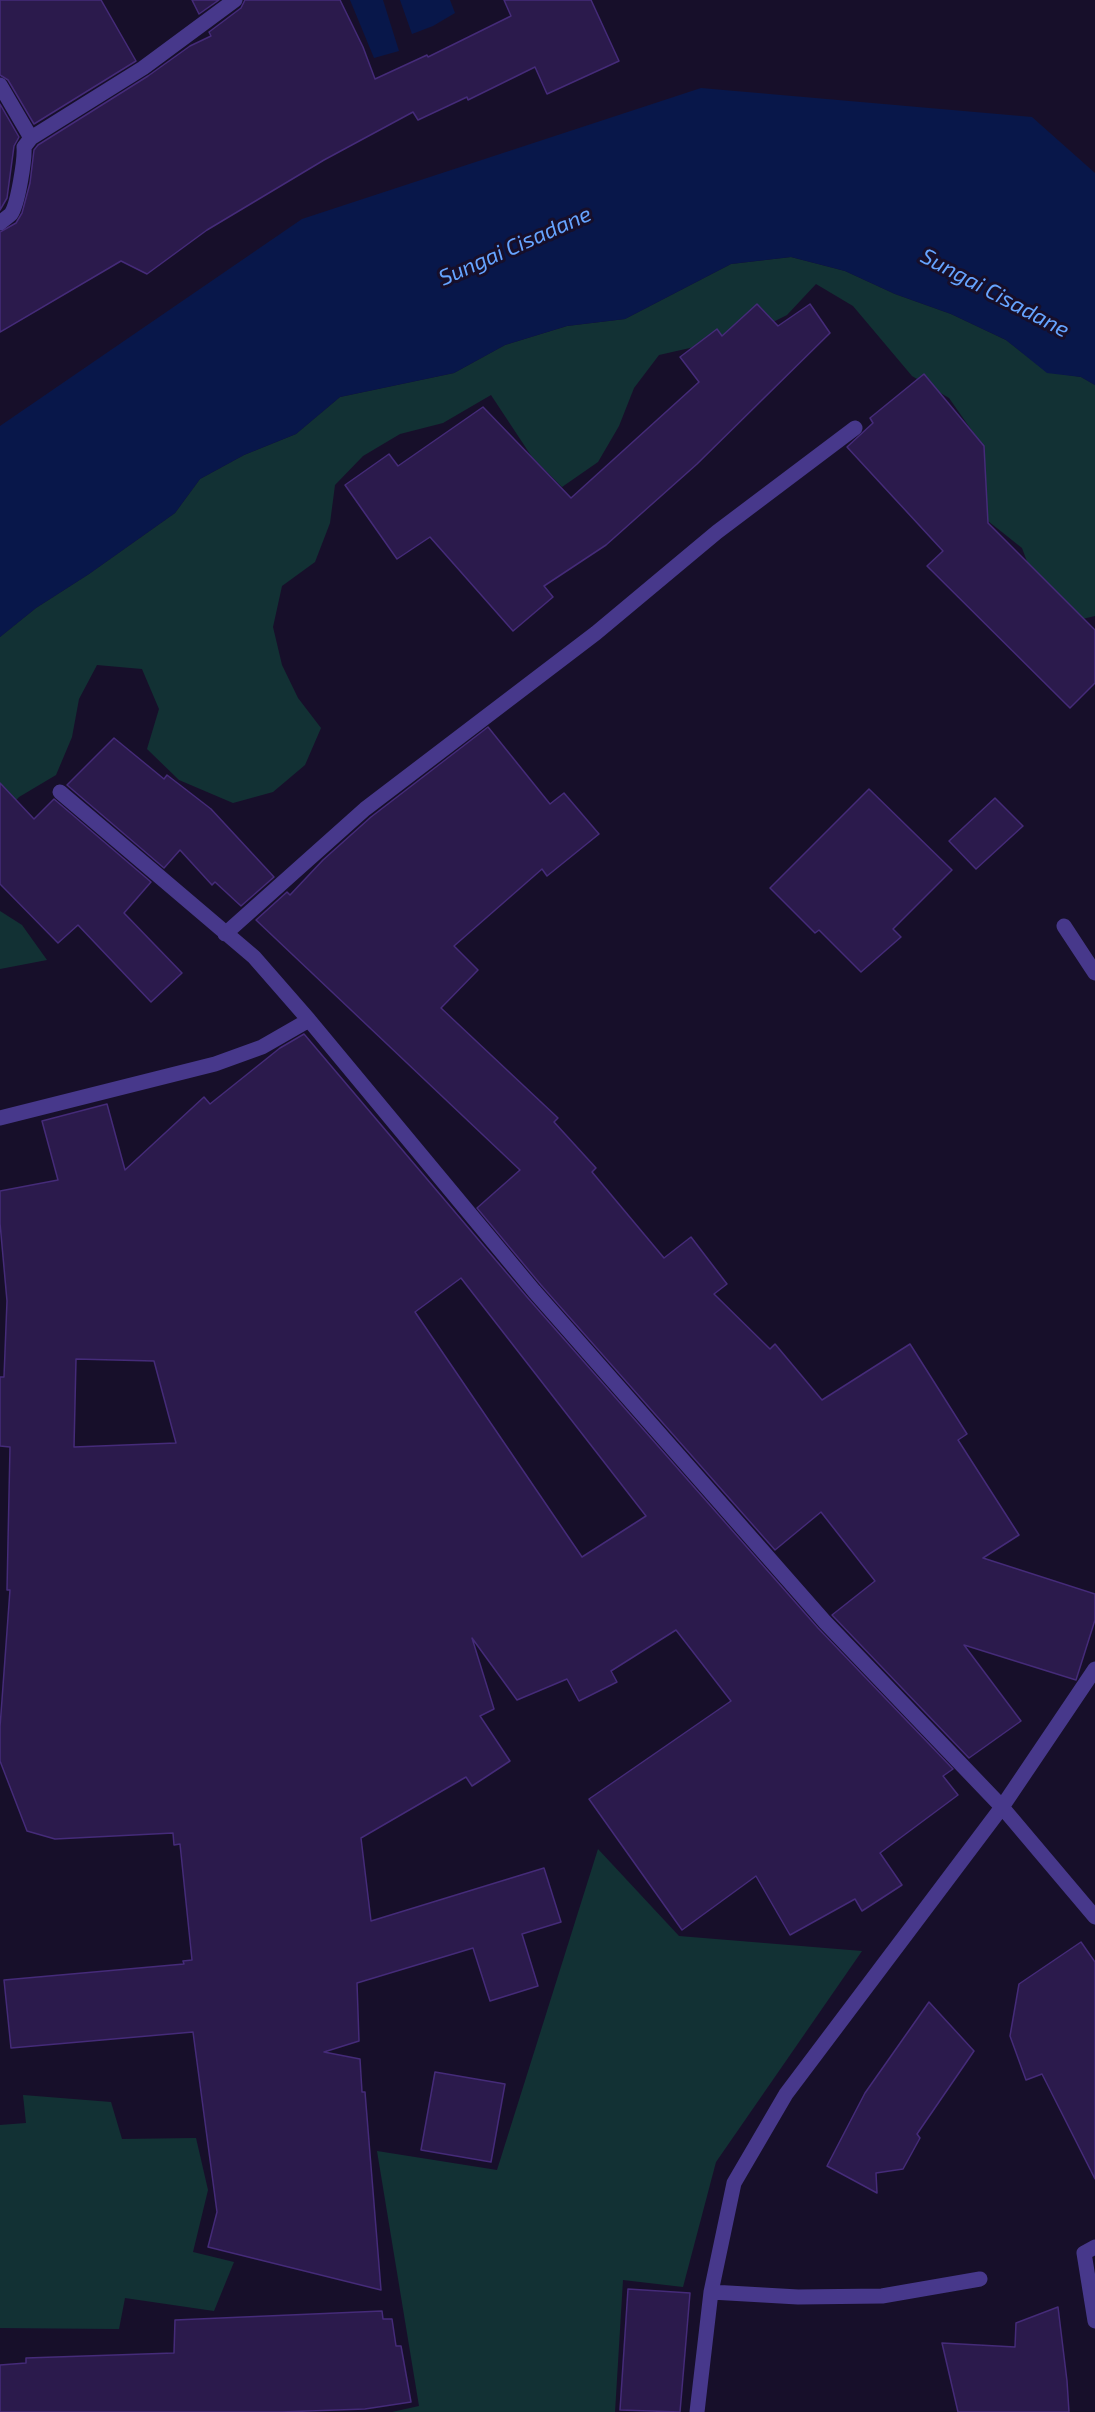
<!DOCTYPE html>
<html>
<head>
<meta charset="utf-8">
<style>
	body { margin:0 }
	canvas { display:block; background:#170f2a }
</style>
</head>
<body>
<canvas width="1095" height="2412"></canvas>
<script>
const g = document.querySelector('canvas').getContext('2d');
g.lineJoin = 'round';
function paint(path, color) { g.fillStyle = color; g.fill(path, 'evenodd'); }
function trace(path, color, width, dash) { g.strokeStyle = color; g.lineWidth = width; g.lineCap = dash ? 'butt' : 'round'; g.setLineDash(dash || []); g.stroke(path); }
function label(font, color, halo, rows, align = 'center') {
  g.font = font + ' "Exo 2",sans-serif'; g.lineWidth = 6; g.setLineDash([]); g.textBaseline = 'middle'; g.strokeStyle = halo; g.fillStyle = color; for (const [text, x, y, turn = 0] of rows) {
    g.save(); g.translate(x, y); g.rotate((+turn || 0) * Math.PI / 180); g.textAlign = isNaN(turn) ? turn : align; if (halo) g.strokeText(text, 0, 0); g.fillText(text, 0, 0); g.restore();
  }
}
const green = new Path2D(`
	M791,257L845,271L895,294L951,314L1006,340L1047,372L1081,377L1095,385V616L1061,624L1037,588L1022,548L988,521L975,435L949,398L912,376L853,306L816,284L787,315L747,335L659,355L634,388L619,426L598,462L562,487L532,457L491,395L443,423L400,434L363,456L335,485L330,523L315,562L282,586L273,627L282,665L298,698L321,728L305,765L273,792L233,803L179,780L147,749L159,709L142,669L97,665L79,699L72,737L56,775L19,797L0,817V637L36,608L89,574L175,513L200,479L244,455L296,434L340,397L454,373L505,345L567,326L625,319L731,264Z
	M0,911L22,925L47,960L0,969Z
	M598,1849L679,1936L862,1951L716,2162L683,2287L623,2280L615,2412H392L419,2406L377,2151L497,2170Z
	M23,2095L111,2102L122,2139L196,2138L208,2190L193,2252L234,2262L214,2311L125,2298L119,2329L0,2328V2125L26,2123Z`);
const water = new Path2D(`
	M350,0H383L399,51L374,58Z
	M400,0H450L455,13L433,26L412,34Z
	M701,88L1032,117L1095,173V385L1081,377L1047,373L1006,340L951,314L895,294L845,271L791,257L731,264L625,319L567,326L505,345L454,373L340,397L296,434L244,455L200,479L175,513L89,574L36,608L0,637V426L302,219Z`);
const building = new Path2D(`
	M0,0H101L136,61L34,124L8,80L0,75Z
	M192,0H219L199,14Z
	M245,0H340L363,47L375,79L427,55L428,57L511,16L504,0H591L619,61L547,94L535,67L468,100L467,97L418,120L413,112L324,160L207,230L147,274L121,261L0,332V232L16,223L22,213L30,183L34,150L38,145L148,76L190,46L211,36L209,32L241,8Z
	M0,104L19,137L14,146L7,198L0,210Z
	M757,304L778,326L810,304L830,333L697,464L606,545L544,586L553,597L513,631L430,537L397,559L345,485L389,454L398,466L483,407L571,498L699,382L680,357L717,329L722,336Z
	M924,374L984,446L988,523L1095,630V683L1070,708L927,566L943,551L847,447L873,423L870,418Z
	M488,727L550,804L564,793L599,834L547,876L542,869L454,946L478,970L441,1008L558,1118L554,1122L596,1168L592,1172L664,1258L691,1237L727,1284L714,1294L770,1349L775,1344L822,1400L910,1344L967,1434L958,1440L1019,1535L983,1558L1095,1594V1620L1076,1680L964,1645L1021,1721L969,1758L832,1615L875,1581L821,1512L775,1550L541,1285L477,1208L520,1170L256,920L287,892L290,895L323,860L371,817Z
	M114,738L164,779L167,775L211,809L274,877L241,906L215,882L212,885L180,850L164,868L67,785Z
	M0,783L34,819L54,799L151,882L124,913L182,973L151,1002L78,925L58,943L0,884Z
	M869,789L952,870L893,929L901,937L861,972L819,930L815,933L770,888Z
	M995,798L1023,826L976,869L949,841Z
	M304,1034L527,1297L818,1628L953,1769L943,1776L958,1795L880,1853L902,1885L862,1911L855,1899L790,1935L756,1876L682,1930L589,1799L731,1701L676,1630L611,1671L617,1682L579,1701L567,1679L517,1700L472,1638L494,1709L480,1716L510,1761L472,1786L466,1777L361,1838L371,1921L544,1868L561,1922L522,1934L538,1986L490,2001L473,1948L357,1983L359,2041L324,2052L360,2059L362,2092H365L381,2290L208,2247L217,2212L193,2032L11,2048L4,1980L184,1964L183,1961L192,1960L180,1844L174,1845L173,1833L55,1839L27,1831L0,1761V1727L10,1590H7L10,1447L0,1446V1377H4L7,1301L0,1223V1191L58,1180L42,1121L107,1104L125,1170L204,1097L210,1104L280,1048ZM461,1278L646,1516L582,1557L415,1312ZM76,1359L154,1361L176,1443L74,1447Z
	M1081,1942L1095,1962V2179L1042,2074L1026,2080L1010,2036L1019,1984Z
	M929,2002L974,2051L917,2134L920,2138L903,2169L876,2173L877,2193L827,2166L865,2093Z
	M435,2072L505,2084L491,2162L421,2150Z
	M628,2289L690,2293L680,2412L620,2410Z
	M1058,2307L1067,2381L1069,2412H958L942,2343L1015,2347L1016,2323Z
	M382,2311L383,2319H392L396,2346H401L411,2402L365,2409L281,2412H0V2365L26,2363V2358L174,2353L175,2320Z`);
const minor = new Path2D(`
	M0,85L31,138
	M0,223C3,220 8,217 11,214C18,204 25,159 24,147L31,138L143,68L235,0
	M60,792L254,957L309,1020L534,1291L825,1622L1002,1807L1095,1917
	M1064,926L1095,973
	M225,934L365,809L596,633L717,532L855,428
	M0,1118L215,1064L262,1047L309,1020
	M1095,2247L1084,2253L1095,2321
	M711,2292L798,2297L882,2296L980,2279
	M697,2412L711,2292L734,2183L786,2094L1002,1807L1095,1669`);
const waterNames = [
	["Sungai Cisadane",515,246,-24],
	["Sungai Cisadane",995,293,28]
];
paint(green, '#123134');
paint(water, '#08174a');
paint(building, '#2b1a4c');
trace(building, '#452b79', 1.5);
trace(minor, '#47388b', 15);
label('italic 22px', '#66a4ff', '#170f2a', waterNames);
</script>
</body>
</html>
